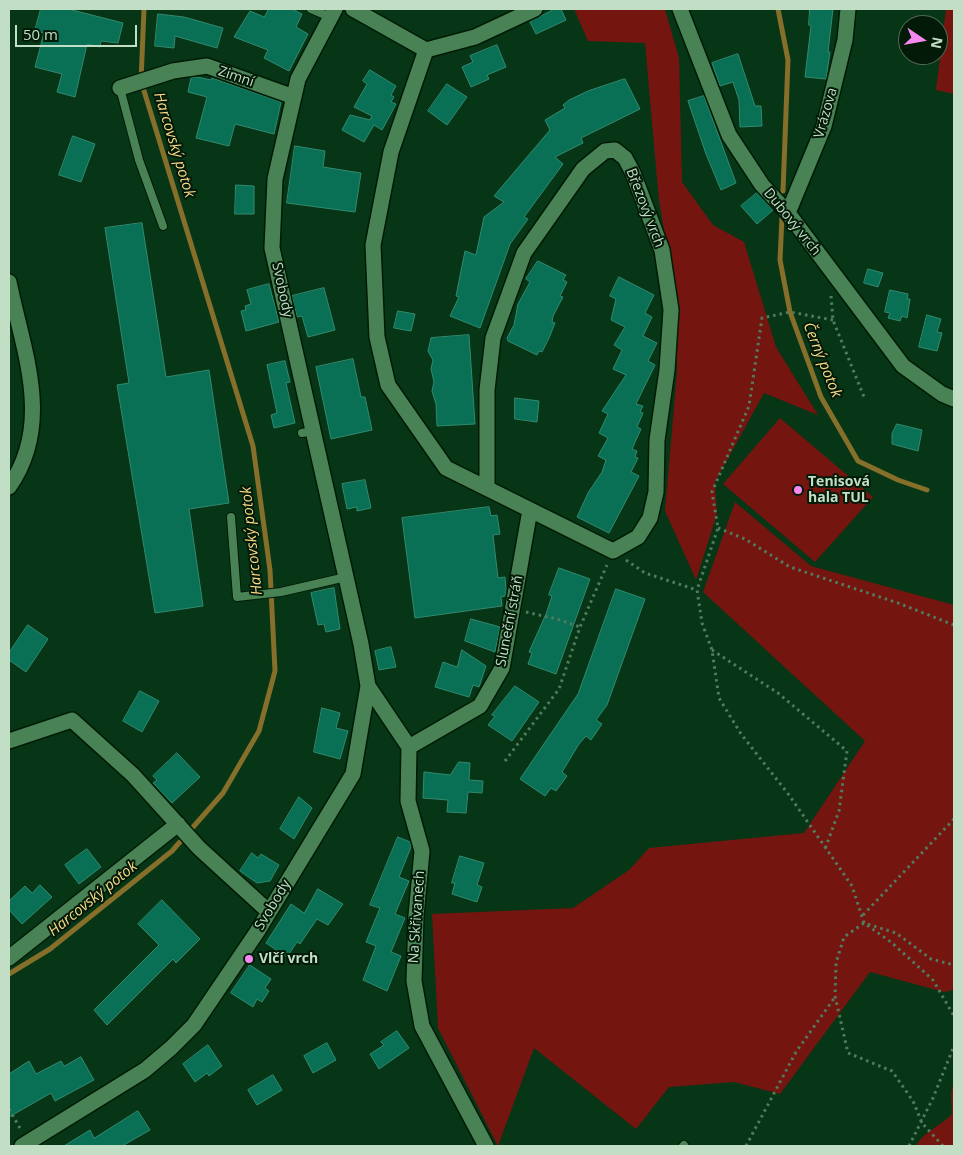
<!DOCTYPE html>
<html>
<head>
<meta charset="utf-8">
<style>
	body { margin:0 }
	#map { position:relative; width:963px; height:1155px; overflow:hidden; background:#073616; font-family:"Open Sans",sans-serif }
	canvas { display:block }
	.frame { position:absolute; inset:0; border:10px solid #c2dfc6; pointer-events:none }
	.north { position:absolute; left:898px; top:15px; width:50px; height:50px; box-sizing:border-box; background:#031a08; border:1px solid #4f6954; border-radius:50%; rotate:102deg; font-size:14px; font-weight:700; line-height:20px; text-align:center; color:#c2dfc6 }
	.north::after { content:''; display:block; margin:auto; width:18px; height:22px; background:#f589ef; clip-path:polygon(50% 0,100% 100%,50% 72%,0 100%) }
	.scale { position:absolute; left:15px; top:25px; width:122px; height:22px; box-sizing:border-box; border:2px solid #c2dfc6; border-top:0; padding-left:6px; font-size:15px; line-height:18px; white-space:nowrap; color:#c2dfc6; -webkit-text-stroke:4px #031a08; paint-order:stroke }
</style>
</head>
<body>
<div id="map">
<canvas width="963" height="1155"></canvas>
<div class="frame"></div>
<div class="north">N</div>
<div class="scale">50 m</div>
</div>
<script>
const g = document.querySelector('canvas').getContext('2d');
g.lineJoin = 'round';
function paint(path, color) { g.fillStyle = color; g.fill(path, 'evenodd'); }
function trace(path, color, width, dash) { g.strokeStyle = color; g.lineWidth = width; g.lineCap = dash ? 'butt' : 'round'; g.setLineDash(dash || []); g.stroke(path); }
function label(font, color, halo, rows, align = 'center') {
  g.font = font + ' "Open Sans",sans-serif'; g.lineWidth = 4; g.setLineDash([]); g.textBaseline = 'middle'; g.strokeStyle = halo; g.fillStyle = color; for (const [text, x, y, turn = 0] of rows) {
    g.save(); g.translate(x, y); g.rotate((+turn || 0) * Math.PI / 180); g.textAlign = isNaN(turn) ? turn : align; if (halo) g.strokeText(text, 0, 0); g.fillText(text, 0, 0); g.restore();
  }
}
const green = new Path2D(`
	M574,9H665L679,58L682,182L713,225L744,242L776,347L818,415L764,393L715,482L717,514L696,580L665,511L677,372V303L659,201L645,43L588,41Z
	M946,9H954V94L936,90Z
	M780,418L873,497L815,562L723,484Z
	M735,502L811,566L954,605V990L944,992L870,972L780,1094L734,1082L669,1087L636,1129L534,1048L498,1146L438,1028L432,914L573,908L629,870L649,848L804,833L865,741L703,592Z
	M954,1080V1146H916C924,1131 941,1126 952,1114L951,1094Z`);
const stream = new Path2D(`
	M778,9L788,60L783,191
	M782,217L780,260L790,312L821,397L858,461L898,480L927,490
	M9,974L50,949L172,851L223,793L259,731L275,671L270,570L253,446L141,81L144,9`);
const building = new Path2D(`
	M41,9H68L123,23L118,43L101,41L100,47L87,44L75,97L57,92L62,74L35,67L44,33L35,31Z
	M269,9H292L302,14L296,27L308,34L289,71L264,58L268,50L234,37L250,11L264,17Z
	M555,9H561L566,20L536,34L530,22Z
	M810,9H833L828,52H830L826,79L805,77L811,26L809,25Z
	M158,14L184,17L223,28L217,48L175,36L174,48L155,46Z
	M497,45L506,67L487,75L489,79L471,87L462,67L473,62L470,56Z
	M738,54L755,106H761L762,126L740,127L739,100L733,82L720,86L712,63Z
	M370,70L396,86L391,95L394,97L391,102L396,104L382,130L374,125L364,142L342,130L350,115L370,120L372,116L354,107L367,84L363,81Z
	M197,77L211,80L212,78L281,102L274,134L235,124L229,146L196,138L207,97L188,92L191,78Z
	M625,79L640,109L581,138L583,143L555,157L563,164L524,217L528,219L510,244L480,328L450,316L459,297L456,296L465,251L476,255L484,217L504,202L494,196L550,130L545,120L565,108L563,105L569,100L588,91Z
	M447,84L467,97L447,125L428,111Z
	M704,96L736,183L721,190L706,154L688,101Z
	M73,136L95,144L81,182L59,175Z
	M295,146L325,151L323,167L361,173L355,212L287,203Z
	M236,185L254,186V214H235Z
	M757,193L773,210L757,224L741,206Z
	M142,223L166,377L209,370L229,503L189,509L203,606L155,613L117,385L129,383L105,228Z
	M538,261L566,275L563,280L567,282L560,296L563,297L553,316L552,322L555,323L549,338L542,352L539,351L537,355L508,341L507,338L514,325L518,304L530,282L526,279Z
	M868,269L883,273L878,287L864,283Z
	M619,277L654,295L645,313L652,317L643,336L657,343L648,361L655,365L636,404L643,406L640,412L643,413L637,427L641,429L632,449L637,451L635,457L638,458L631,472L639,476L609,533L577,517L588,493L602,472L606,460L598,456L608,438L599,433L608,414L602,411L626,375L613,369L622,350L614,345L625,327L611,320L616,299L610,296Z
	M269,284L279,322L246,331L241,311L246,310L245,306L251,304L247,290Z
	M324,288L335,330L308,337L302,316L297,317L292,296Z
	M890,290L908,294L907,299H910L907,318L902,316L900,321L888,318L890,313L885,312Z
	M398,311L415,314L411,331L394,328Z
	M927,315L941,319L937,332L942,333L937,351L919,347Z
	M469,335L475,424L437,426L436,404L432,391L434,382L431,369L433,360L428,351L431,338Z
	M353,359L361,397H365L372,430L331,439L316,367Z
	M285,361L290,382L286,383L295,423L274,428L271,415L277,413L267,365Z
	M515,398L539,401L537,422L515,419Z
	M897,424L922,430L918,451L892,444V434Z
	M365,480L371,508L357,511V507L347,509L342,484Z
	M489,507L491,516L497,515L500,534L493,535L498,578L505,577L506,589L505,596L501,597L502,606L415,618L402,518Z
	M559,568L590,579L556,674L528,664L532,653L529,652L546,614L552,596L549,595Z
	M334,588L340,629L326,632L324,624L318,625L311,593Z
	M616,589L645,599L607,705L596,720L602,724L591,740L586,736L579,744L562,772L567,776L556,791L551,788L545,796L520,779L578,694Z
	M471,619L500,627L495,652L465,641Z
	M28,625L48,639L26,672L9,660V653Z
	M391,647L396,667L379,670L375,651Z
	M462,650L486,666L479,687L473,685L469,697L435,687L443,662L457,667Z
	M515,686L539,702L512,741L488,725L495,716L492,715Z
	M140,691L159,701L142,732L123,721Z
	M322,708L340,713L336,728L348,731L340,759L314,752Z
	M177,753L200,777L172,803L153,783L157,780L153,776Z
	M459,762L470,763L469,780L483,781L482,793L468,792L466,813L447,812L448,800L423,798L424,772L450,775Z
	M299,797L312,808L294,839L280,829Z
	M398,837L410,842L411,847L399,877L409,881L395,914L405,918L391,952L401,956L387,991L363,980L376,946L366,942L380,908L370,905Z
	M87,849L101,867L79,884L65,865Z
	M252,853L258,858L261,854L279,865L270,881L257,883L240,871Z
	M460,856L484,863L477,885L482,887L477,902L452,894L455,883H452Z
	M40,885L52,897L22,924L9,910V901L25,886L32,893Z
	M318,889L343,904L328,925L317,919L300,944L297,942L287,957L266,943L291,904L304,913Z
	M162,900L200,939L176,963L173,959L107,1025L94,1010L159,945L138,924Z
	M250,965L271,979L265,988L269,991L262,1002L257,999L253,1007L231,993Z
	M397,1031L409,1048L379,1069L370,1054L384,1045L381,1042Z
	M327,1043L336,1060L313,1073L304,1056Z
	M208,1045L222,1066L209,1076L207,1073L195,1082L183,1064Z
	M81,1057L94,1080L55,1101L51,1093L9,1117V1074L29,1061L36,1074L61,1061L64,1066Z
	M273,1075L282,1090L257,1105L248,1090Z
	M138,1111L150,1130L122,1146H64L90,1130L94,1138Z`);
const path = new Path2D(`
	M831,296L833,320L864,397
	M833,320L790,312L762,318L749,406L712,492L718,528L697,590L702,623L712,650L719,698L741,734L789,795L852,886L864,923L896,933L931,959L954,965
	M718,528L745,539L790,567L898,603L954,625
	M626,560L645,573L697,590
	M526,612L557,619L580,627
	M712,650L778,693L847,751L839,811L825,849
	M505,761L559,689L580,627L607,565
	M863,915L954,819
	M9,1109L21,1130
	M746,1146L796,1052L835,997
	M909,1146L933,1098L954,1046
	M943,1146L922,1123L913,1101L892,1071L848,1053L835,996L836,963L844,937L864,923L891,942L933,980L954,1016`);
const lane = new Path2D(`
	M311,9L330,17
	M120,88L139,160L163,226
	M302,433L313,431
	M231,517L237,597L281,592L346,577
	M683,1146L684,1145`);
const street = new Path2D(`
	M353,9L426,50L475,37L535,9
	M680,9L729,135L762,185L788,213L903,366L942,394L954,399
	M426,50L391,152L373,245L377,337L388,385L446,468L613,551L638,537L650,518L656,492L657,440L667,370L671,310L662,250L633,173L625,158L615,150L605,151L583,169L524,253L493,338L487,390V487
	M120,88L173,71L207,66L294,97
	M788,213L824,126L845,40L848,9
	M9,282C23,351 54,423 9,487
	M368,686L409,747L408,801L422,851L416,916L414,981L422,1026L486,1146
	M9,741L72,720L133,775L199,848L268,911
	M409,747L480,706L502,668L530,510
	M9,958L178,824
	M22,1146L145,1070L171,1048L194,1025L257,932L353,774L368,686L361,644L272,248L275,179L298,79L335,9`);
const markers = [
	[798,490,5,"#f589ef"],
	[249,959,5,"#f589ef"]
];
const streetNames = [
	["Zimní",236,77,19],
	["Vrázova",826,113,-74],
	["Březový vrch",645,208,69],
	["Dubový vrch",792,222,51],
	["Svobody",282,290,78],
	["Sluneční stráň",510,621,-79],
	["Svobody",273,905,-59],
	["Na Skřivanech",417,917,-86]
];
const poiNames = [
	["Tenisová",808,482],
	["hala TUL",808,498],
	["Vlčí vrch",259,959]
];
const waterNames = [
	["Harcovský potok",174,145,73],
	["Černý potok",822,360,68],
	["Harcovský potok",252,541,-96],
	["Harcovský potok",93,899,-39]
];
paint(green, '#74150f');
trace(stream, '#866e2b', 5);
paint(building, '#096f55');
trace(building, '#328a6f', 1);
trace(lane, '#001b05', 10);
trace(street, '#001b05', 18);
trace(path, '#537b5e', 3, [2.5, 4]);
trace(lane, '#498355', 8);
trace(street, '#498355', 15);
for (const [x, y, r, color] of markers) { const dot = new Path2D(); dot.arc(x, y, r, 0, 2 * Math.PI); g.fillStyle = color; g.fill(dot); trace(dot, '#031a08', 2); }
label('14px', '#c2dfc6', '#031a08', streetNames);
label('bold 14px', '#c2dfc6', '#031a08', poiNames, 'left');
label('italic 15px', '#f9d986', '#031a08', waterNames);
</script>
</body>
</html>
